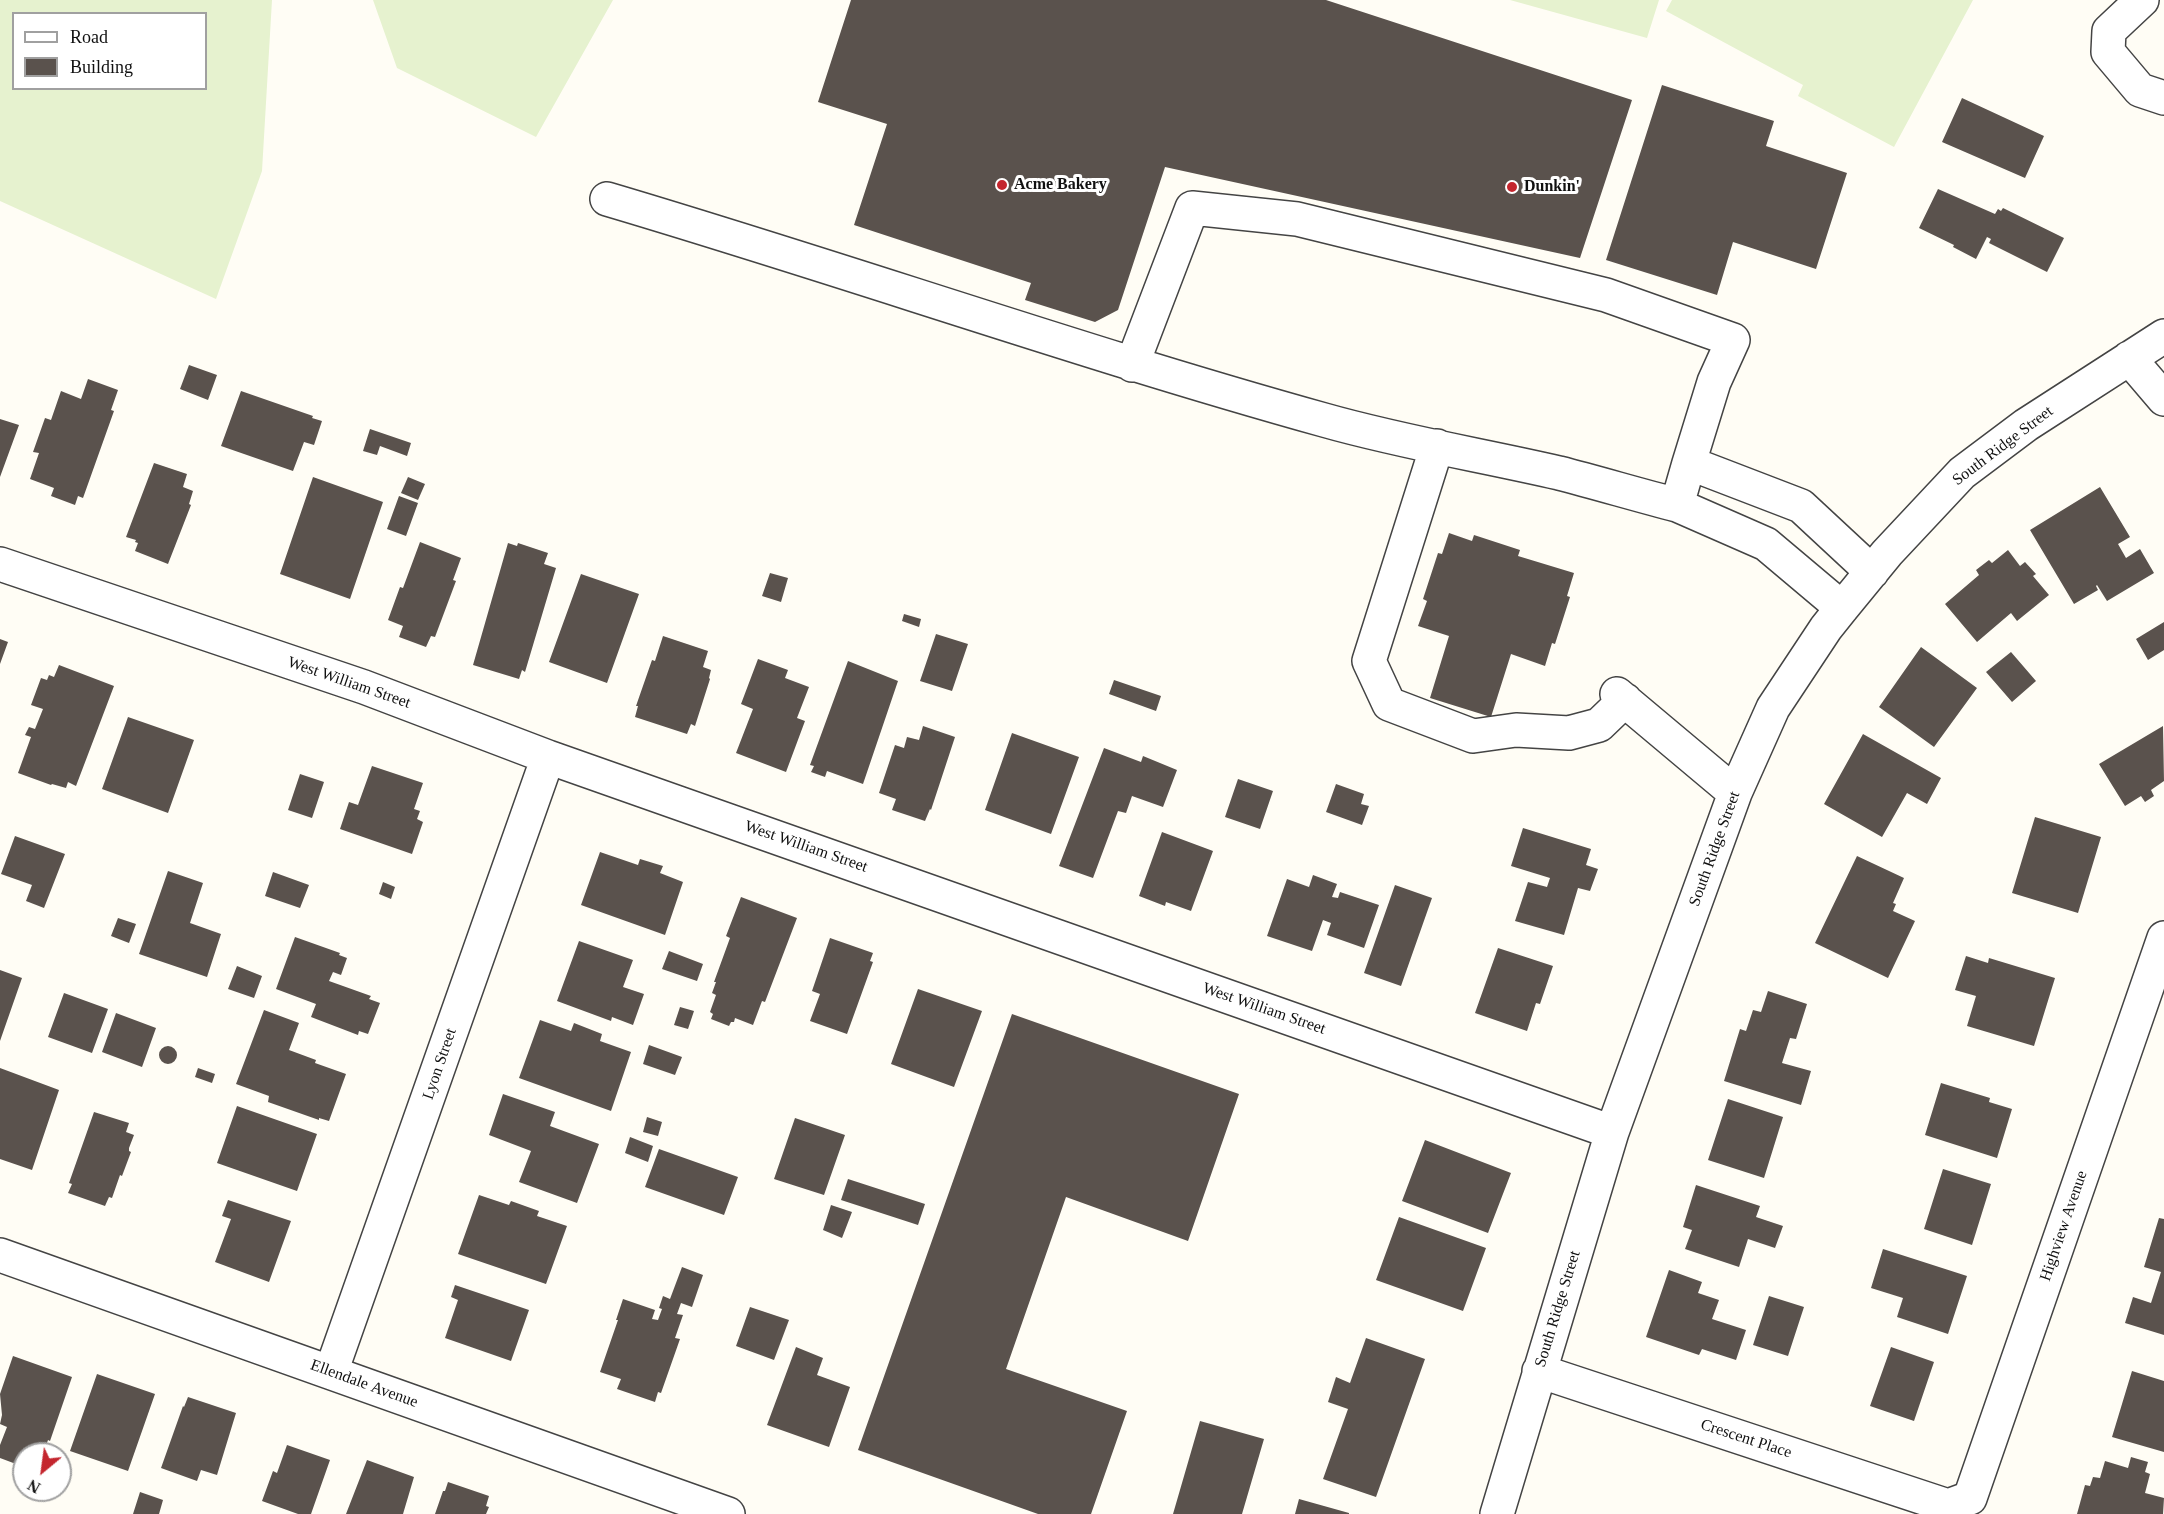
<!DOCTYPE html>
<html>
<head>
<meta charset="utf-8">
<style>
	body { margin:0 }
	#map { position:relative; width:2164px; height:1514px; overflow:hidden; background:#fffdf5; font-family:Georgia,serif }
	canvas { display:block }
	.legend { position:absolute; left:12px; top:12px; width:195px; height:78px; box-sizing:border-box; background:#fff; border:2px solid #a0a0a0; margin:0; padding:8px 10px; list-style:none; font-size:18px; color:#111 }
	.legend li { display:flex; align-items:center; gap:12px; height:30px }
	.legend b { width:30px; border:2px solid #a0a0a0 }
	.north { position:absolute; left:12px; top:1442px; width:60px; height:60px; box-sizing:border-box; background:#fff; border:2px solid #a0a0a0; border-radius:50%; rotate:209deg; font-size:16px; font-weight:700; line-height:24px; text-align:center; color:#111 }
	.north::after { content:''; display:block; margin:auto; width:21px; height:27px; background:#c4262e; clip-path:polygon(50% 0,100% 100%,50% 72%,0 100%) }
</style>
</head>
<body>
<div id="map">
<canvas width="2164" height="1514"></canvas>
<ul class="legend">
<li><b style="height:8px;background:#fff"></b>Road</li>
<li><b style="height:16px;background:#5a524d"></b>Building</li>
</ul>
<div class="north">N</div>
</div>
<script>
const g = document.querySelector('canvas').getContext('2d');
g.lineJoin = 'round';
function paint(path, color) { g.fillStyle = color; g.fill(path, 'evenodd'); }
function trace(path, color, width, dash) { g.strokeStyle = color; g.lineWidth = width; g.lineCap = dash ? 'butt' : 'round'; g.setLineDash(dash || []); g.stroke(path); }
function label(font, color, halo, rows, align = 'center') {
  g.font = font + ' Georgia,serif'; g.lineWidth = 6; g.setLineDash([]); g.textBaseline = 'middle'; g.strokeStyle = halo; g.fillStyle = color; for (const [text, x, y, turn = 0] of rows) {
    g.save(); g.translate(x, y); g.rotate((+turn || 0) * Math.PI / 180); g.textAlign = isNaN(turn) ? turn : align; if (halo) g.strokeText(text, 0, 0); g.fillText(text, 0, 0); g.restore();
  }
}
const pitch = new Path2D(`
	M0,0H272L262,171L216,299L0,201ZM14,14H206V88H14Z
	M373,0H613L536,137L397,68Z
	M1510,0H1659L1647,38Z
	M1672,0H1973L1894,147L1798,96L1803,85L1666,11Z`);
const building = new Path2D(`
	M851,0H1326L1632,100L1580,258L1165,167L1118,310L1095,322L1025,300L1031,283L854,225L887,124L818,102Z
	M1662,85L1774,121L1766,146L1847,173L1816,269L1733,242L1717,295L1606,260Z
	M1962,98L2044,136L2025,178L1942,142Z
	M1938,189L1995,214L1998,209L2001,211L2003,208L2064,238L2047,272L1989,243L1991,239L1987,237L1976,259L1953,247L1954,245L1919,228Z
	M189,365L217,375L208,400L180,389Z
	M88,379L118,390L111,410L114,411L83,498L78,496L75,505L51,496L54,488L30,479L39,453L33,452L45,418L51,420L61,391L81,399Z
	M241,391L313,416L312,418L322,421L314,445L304,442L293,471L221,446Z
	M0,419L19,425L0,477Z
	M370,429L411,443L407,456L380,446L377,455L363,451Z
	M154,463L187,474L183,487L193,491L189,504L191,505L168,564L135,551L138,543L135,542L136,540L126,537Z
	M313,477L383,502L350,599L280,574Z
	M408,477L425,484L418,500L401,493Z
	M2100,487L2130,537L2118,544L2126,558L2140,549L2154,573L2107,601L2097,585L2096,586L2098,590L2074,604L2030,530Z
	M399,496L418,503L406,536L387,529Z
	M1449,533L1472,541L1474,535L1520,550L1518,556L1574,573L1567,596L1570,597L1555,644L1552,643L1545,666L1511,654L1491,717L1430,698L1449,636L1418,626L1427,601L1423,599L1438,553L1442,554Z
	M420,542L461,558L453,580L456,581L435,637L431,636L426,647L399,637L403,626L388,620L400,587L403,588Z
	M508,543L517,546L518,543L548,553L544,564L556,568L525,672L522,670L519,679L473,665Z
	M2008,550L2020,566L2025,562L2036,574L2033,576L2049,595L2017,621L2011,613L1977,642L1945,604L1979,575L1976,570L1989,560L1992,563Z
	M770,573L788,578L781,602L762,596Z
	M581,574L639,594L607,683L549,662Z
	M904,614L921,619L919,627L902,621Z
	M2164,622V650L2148,660L2136,639Z
	M936,634L968,644L952,691L920,681Z
	M663,636L708,651L703,667L711,670L709,678L710,679L695,726L691,724L687,734L635,717L638,706H636L652,660L655,661Z
	M0,639L8,642L0,664Z
	M1921,647L1977,688L1934,747L1879,707Z
	M2011,652L2036,681L2012,702L1986,672Z
	M758,659L788,670L785,678L809,687L797,718L805,721L786,772L736,753L753,709L741,704Z
	M848,661L898,681L863,784L827,771L825,777L811,772L814,766L810,765Z
	M59,665L114,686L76,786L68,782L66,788L52,784L51,785L18,773L31,737L25,735L29,727L35,729L43,709L31,705L41,678L47,680L49,675L54,677Z
	M1114,680L1161,696L1156,711L1109,694Z
	M128,717L194,740L168,813L102,789Z
	M923,726L955,737L931,810L930,809L925,821L892,810L896,799L879,793L895,745L904,748L907,737L919,740Z
	M2163,726L2164,781L2151,790L2154,796L2145,802L2141,796L2125,806L2099,764Z
	M1012,733L1079,757L1051,834L985,810Z
	M1863,734L1941,778L1927,804L1907,793L1882,837L1824,804Z
	M1104,748L1141,762L1143,756L1177,770L1163,807L1132,796L1126,813L1118,811L1093,878L1059,866Z
	M372,766L423,783L414,809L420,811L417,819L423,822L412,854L340,829L349,802L358,805Z
	M300,774L324,782L312,818L288,810Z
	M1238,779L1273,791L1260,829L1225,817Z
	M1336,784L1364,794L1361,804L1369,806L1362,825L1326,812Z
	M2035,817L2101,837L2078,913L2012,893Z
	M1523,828L1591,849L1586,865L1598,869L1590,891L1578,888L1564,935L1515,921L1528,882L1547,887L1550,878L1511,866Z
	M1162,832L1213,851L1191,911L1166,902L1165,906L1139,896Z
	M15,836L65,854L44,908L26,901L32,885L1,874Z
	M600,852L638,865L640,859L663,866L660,873L683,882L665,935L581,905Z
	M1857,856L1904,878L1893,903L1896,904L1893,911L1915,921L1888,978L1815,943Z
	M168,871L203,883L190,923L221,934L207,977L139,954Z
	M273,872L309,885L300,908L265,896Z
	M1313,875L1337,884L1332,897L1338,898L1340,892L1379,905L1364,948L1327,935L1331,923L1323,920L1312,951L1267,936L1287,879L1309,887Z
	M383,882L395,887L391,899L379,894Z
	M1395,885L1432,898L1401,986L1364,973Z
	M741,897L797,918L765,1002L762,1001L753,1025L735,1018L734,1022H731L729,1026L711,1019L713,1014L710,1012L716,995L712,993L716,982H714L730,938L726,936Z
	M118,918L136,924L129,943L111,936Z
	M295,937L340,953L339,955L347,958L341,975L333,972L329,981L371,996L369,999L380,1003L368,1034L359,1031L358,1035L311,1017L316,1004L276,989Z
	M830,938L873,953L870,961L873,962L847,1034L810,1021L820,994L812,991Z
	M579,941L633,960L623,987L644,994L633,1025L612,1017L611,1021L557,1001Z
	M1498,948L1553,966L1540,1004L1536,1003L1527,1031L1475,1013Z
	M669,951L703,964L697,981L662,969Z
	M1966,956L1988,963L1989,958L2055,978L2034,1046L1967,1026L1976,996L1955,990Z
	M237,966L262,976L254,998L228,989Z
	M0,970L22,978L0,1041Z
	M918,989L982,1011L954,1087L891,1064Z
	M1768,991L1807,1004L1796,1039L1790,1038L1782,1063L1811,1071L1801,1105L1724,1081L1740,1029L1746,1031L1753,1010L1761,1012Z
	M64,993L108,1009L92,1053L48,1037Z
	M680,1007L694,1011L688,1029L674,1025Z
	M264,1010L299,1023L289,1050L316,1060L315,1063L346,1074L329,1121L319,1118V1120L268,1102L269,1096L236,1084Z
	M116,1013L156,1028L142,1067L102,1052Z
	M1012,1014L1239,1094L1188,1241L1066,1197L1006,1369L1127,1411L1091,1514H1038L858,1450Z
	M540,1020L571,1031L574,1023L602,1034L600,1041L631,1052L611,1111L519,1078Z
	M649,1045L682,1057L675,1075L643,1064Z
	M159 1055a9 9 0 1 1 18 0a9 9 0 1 1-18 0Z
	M0,1068L59,1090L32,1170L0,1159Z
	M198,1068L215,1074L212,1083L195,1077Z
	M1941,1083L1990,1098L1989,1102L2012,1109L1997,1158L1925,1135Z
	M503,1094L555,1112L550,1126L599,1144L577,1203L519,1182L531,1151L489,1135Z
	M1728,1099L1783,1117L1764,1178L1708,1160Z
	M237,1106L317,1134L297,1191L217,1163Z
	M94,1112L129,1123L126,1132L134,1135L129,1148V1151L131,1152L122,1176L120,1175L112,1198L109,1197L105,1206L68,1193L72,1184L69,1183Z
	M647,1117L662,1122L658,1136L643,1132Z
	M795,1118L845,1135L824,1195L774,1179Z
	M630,1137L653,1146L648,1162L625,1153Z
	M1425,1140L1511,1173L1488,1233L1402,1201Z
	M659,1149L738,1177L724,1215L645,1187Z
	M1943,1169L1991,1184L1972,1245L1924,1229Z
	M848,1179L925,1204L918,1225L841,1200Z
	M1696,1185L1760,1206L1756,1217L1783,1226L1775,1248L1748,1239L1739,1267L1685,1249L1692,1230L1683,1227Z
	M479,1195L509,1205L511,1201L539,1211L537,1216L567,1226L546,1284L458,1254Z
	M228,1200L291,1221L269,1282L215,1262L231,1219L222,1216Z
	M831,1205L852,1212L842,1238L823,1230Z
	M1399,1217L1486,1248L1463,1311L1376,1280Z
	M2159,1218L2164,1219V1335L2125,1323L2133,1297L2151,1303L2161,1272L2144,1267Z
	M1883,1249L1967,1276L1948,1334L1897,1317L1903,1298L1871,1288Z
	M682,1267L703,1275L692,1307L681,1303L677,1314L683,1315L675,1338L680,1339L661,1393L658,1392L655,1402L617,1389L621,1379L600,1372L618,1320H616L623,1299L655,1310L652,1319L658,1320L662,1309L659,1308L663,1296L670,1299Z
	M1669,1270L1702,1282L1698,1293L1719,1300L1712,1319L1746,1330L1736,1360L1702,1349L1699,1355L1646,1337Z
	M455,1285L529,1310L511,1361L445,1338L458,1300L451,1297Z
	M1769,1296L1804,1307L1788,1356L1753,1345Z
	M750,1307L789,1320L774,1360L736,1346Z
	M1366,1338L1425,1359L1376,1497L1323,1479L1348,1409L1328,1402L1336,1377L1350,1383Z
	M796,1347L823,1358L817,1375L850,1387L829,1447L767,1425Z
	M1891,1347L1934,1362L1914,1421L1870,1406Z
	M13,1356L72,1377L50,1441L48,1440L43,1454H24V1467L0,1458V1445L7,1427L0,1424L2,1415L0,1394Z
	M2132,1371L2164,1381V1452L2112,1437Z
	M97,1374L155,1394L128,1471L70,1451Z
	M188,1397L236,1413L217,1475L201,1470L197,1481L161,1468L183,1406L184,1407Z
	M1200,1421L1264,1439L1242,1514H1173Z
	M287,1445L330,1460L311,1514H298L262,1501L273,1471L277,1473Z
	M2131,1457L2148,1462L2145,1472L2150,1474L2145,1493L2164,1498L2163,1514H2077L2085,1485L2090,1486L2093,1477L2100,1478L2105,1461L2128,1468Z
	M367,1460L414,1477L403,1514H346Z
	M448,1482L489,1496L486,1506L489,1507L486,1514H435L443,1491H445Z
	M140,1492L163,1500L159,1514H133Z
	M1299,1499L1349,1513V1514H1295Z`);
const minor = new Path2D(`
	M2142,0L2109,31L2108,52L2140,90L2164,98
	M607,199C847,270 1083,353 1324,420C1401,442 1481,455 1559,473C1598,483 1638,495 1677,505
	M2129,358L2164,399
	M1132,365L1192,208L1297,219L1606,295L1733,340L1714,382L1689,463
	M1437,446L1369,661L1389,704L1473,736L1516,730L1569,733L1599,725L1625,700
	M0,564L364,687L548,757L1612,1132
	M1842,608L1766,544L1677,505L1689,463L1801,506L1872,572
	M1617,694L1735,793
	M0,1255L728,1514
	M1539,1371L1948,1506L1970,1498L2164,938
	M331,1372L548,757
	M1497,1514L1612,1132L1735,793L1773,708L1826,628L1842,608L1887,553L1962,473L2026,425L2164,336`);
const markers = [
	[1002,185,6,"#c4262e"],
	[1512,187,6,"#c4262e"]
];
const poiNames = [
	["Acme Bakery",1014,185],
	["Dunkin'",1524,187]
];
const streetNames = [
	["South Ridge Street",2003,446,-37],
	["West William Street",349,683,19],
	["West William Street",806,847,19],
	["South Ridge Street",1715,849,-70],
	["West William Street",1264,1009,19],
	["Lyon Street",440,1064,-71],
	["Highview Avenue",2064,1226,-71],
	["South Ridge Street",1558,1309,-73],
	["Ellendale Avenue",364,1384,20],
	["Crescent Place",1746,1439,18]
];
paint(pitch, '#e6f2cf');
paint(building, '#5a524d');
trace(minor, '#444', 36);
trace(minor, '#fff', 33);
for (const [x, y, r, color] of markers) { const dot = new Path2D(); dot.arc(x, y, r, 0, 2 * Math.PI); g.fillStyle = color; g.fill(dot); trace(dot, '#fff', 2); }
label('bold 16px', '#111', '#fff', poiNames, 'left');
label('16px', '#111', '#fff', streetNames);
</script>
</body>
</html>
